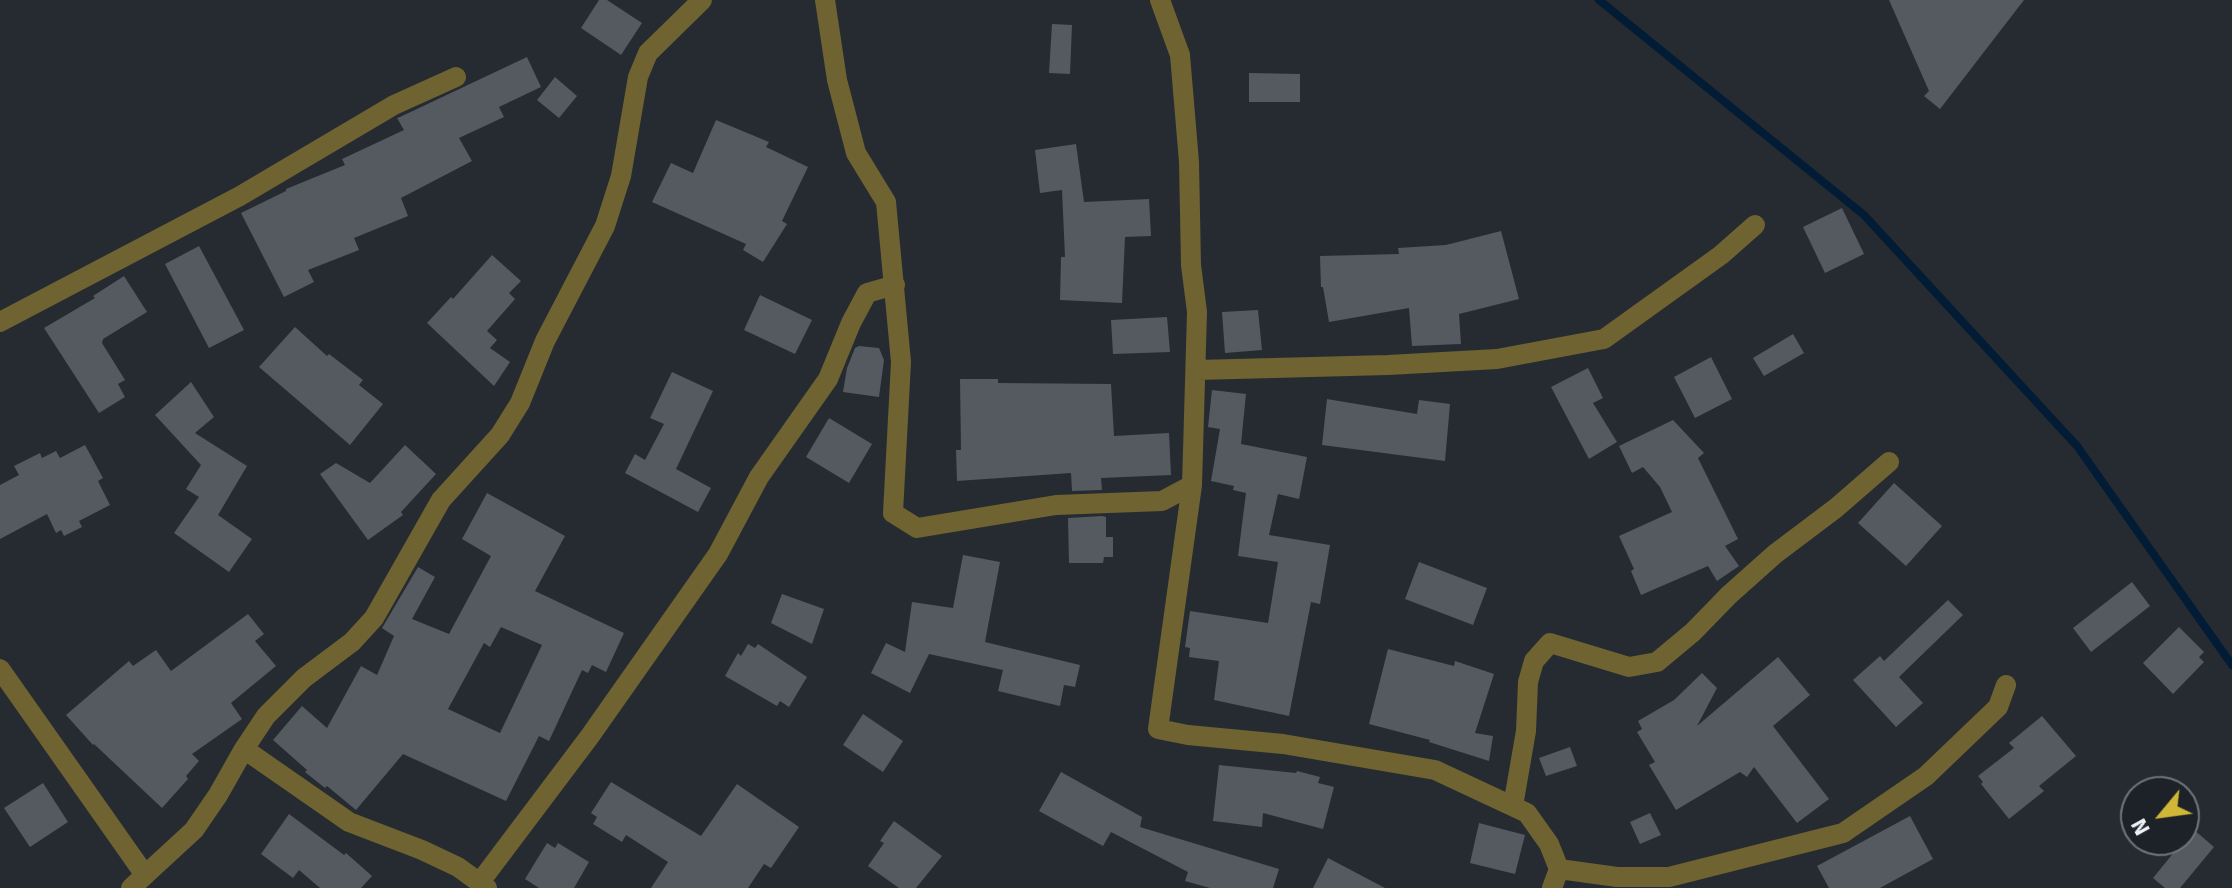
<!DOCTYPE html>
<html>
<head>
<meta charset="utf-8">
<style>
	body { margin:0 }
	#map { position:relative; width:2232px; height:888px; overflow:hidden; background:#262b31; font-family:Signika,sans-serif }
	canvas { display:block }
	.north { position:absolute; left:2120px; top:776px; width:80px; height:80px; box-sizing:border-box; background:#1c2227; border:2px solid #70757a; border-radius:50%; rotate:241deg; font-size:22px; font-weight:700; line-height:32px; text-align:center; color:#eef2f6 }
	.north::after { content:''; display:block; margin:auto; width:28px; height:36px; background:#d1b736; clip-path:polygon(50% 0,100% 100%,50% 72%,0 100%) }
</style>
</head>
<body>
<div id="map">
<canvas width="2232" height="888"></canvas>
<div class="north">N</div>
</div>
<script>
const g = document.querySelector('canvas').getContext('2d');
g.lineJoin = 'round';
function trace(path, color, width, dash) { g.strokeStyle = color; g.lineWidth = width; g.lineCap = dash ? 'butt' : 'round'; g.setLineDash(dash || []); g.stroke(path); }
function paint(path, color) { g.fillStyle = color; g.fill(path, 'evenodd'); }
const stream = new Path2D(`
	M1599,0L1864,215L2077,446L2232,665`);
const building = new Path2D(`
	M599,0H607L642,23L621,55L581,28Z
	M1889,0H2024L1940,109L1924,96L1929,91Z
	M1052,24L1072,25L1070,74L1049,73Z
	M527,57L541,87L499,107L504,117L459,138L472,161L401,198L408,216L354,238L359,250L308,270L314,282L284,297L241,213L286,191V189L345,165L342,159L404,130L397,118L400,117Z
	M1249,73L1300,74V102H1249Z
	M555,77L577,96L559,118L537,100Z
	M716,120L769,142L766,147L808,167L782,221L787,224L763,262L743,250L746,244L652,202L671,163L693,173Z
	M1076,144L1084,202L1149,199L1151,236L1125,237L1122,303L1060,300L1061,257H1065L1062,190L1040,193L1035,150Z
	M1842,208L1864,254L1825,273L1803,227Z
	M1501,231L1519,299L1459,314L1461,344L1412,346L1409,308L1329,322L1323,287H1321L1320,256L1399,254L1398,248L1446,245Z
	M199,246L244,330L209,348L165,264Z
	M492,255L521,281L509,293L515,299L487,331L497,340L490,348L510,362L494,386L427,323L451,297L453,299Z
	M124,276L147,312L103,339L102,343L125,380L118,384L125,397L99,413L44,328L95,298L93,296Z
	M760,295L812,320L795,354L744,330Z
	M1258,310L1262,350L1225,353L1222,312Z
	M1167,317L1170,352L1113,354L1111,320Z
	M295,327L327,356L329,354L363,380L359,385L383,404L350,445L259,367Z
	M1793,334L1804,353L1764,376L1753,358Z
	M859,346L879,348L884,360L879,397L843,392L847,368L855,348Z
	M1711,357L1732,399L1695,418L1674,377Z
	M1588,368L1603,398L1593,403L1617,442L1589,459L1551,387Z
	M672,372L713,391L676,469L711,488L698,512L625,473L635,454L645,460L664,424L650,418Z
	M960,379H998V383L1111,384L1114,436L1169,433L1171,475L1101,478L1102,490L1072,491L1071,473L957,481L956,450H961Z
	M191,382L214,417L195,433L247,466L218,515L252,539L229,572L174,533L199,497L186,489L201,465L155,415Z
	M1212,390L1246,394L1241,444L1307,457L1299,499L1278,494L1269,535L1330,545L1320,604L1311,602L1289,716L1214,700L1219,661L1189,657L1190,648L1185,647L1190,611L1268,623L1278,562L1238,556L1246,493L1233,490L1234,486L1211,481L1220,429L1208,427Z
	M1327,399L1417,414L1419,400L1450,404L1445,461L1322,445Z
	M829,418L872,444L849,483L806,457Z
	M1673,420L1704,453L1698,458L1738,539L1725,546L1739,566L1717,581L1708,566L1641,595L1631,571L1634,569L1619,536L1672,512L1660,487L1643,467L1632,473L1619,446Z
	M85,445L103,478L98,481L110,505L79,521L82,527L64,536L61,530L56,533L47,514L0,539V485L19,475L14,466L40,453L42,458L56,451L60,458Z
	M405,445L436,474L401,512L403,515L368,540L320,474L336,463L370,483Z
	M1894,483L1942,526L1906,566L1858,523Z
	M487,493L565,536L535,591L624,633L606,672L592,665L588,673L582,670L549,741L539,736L506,801L403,754L356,810L327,786L325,788L305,772L307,770L273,740L302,706L327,728L361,666L377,675L394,636L382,628L418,567L435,577L412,619L449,634L491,556L462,539ZM501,627L542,645L500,733L448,709L484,643L490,647Z
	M1102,516L1106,517V537H1113V557H1104L1103,563H1069L1068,518Z
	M963,555L1000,562L985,642L1080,665L1075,687L1064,685L1060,706L998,691L1003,670L929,654L910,693L871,673L886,643L905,652L912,602L953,608Z
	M1419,562L1487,588L1473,625L1405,599Z
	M2132,582L2150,606L2091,652L2073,628Z
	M782,594L824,609L812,644L771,623Z
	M1948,600L1963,615L1899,677L1923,703L1896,727L1853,680L1880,656L1884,661Z
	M248,614L264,634L255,641L276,666L231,703L242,719L192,754L199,761L186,776L188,779L162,808L94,744L93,745L66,715L129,661L133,666L156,650L171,671Z
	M2179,627L2204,652L2199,657L2204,662L2173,694L2143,663Z
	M748,644L755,648L758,644L807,677L789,707L780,701L777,706L725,676L738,653L741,656Z
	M1388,649L1454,666L1455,661L1494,674L1475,733L1493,736L1489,761L1429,742L1430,740L1369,724Z
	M1778,657L1810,695L1773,726L1829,799L1797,823L1754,767L1747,777L1740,772L1676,810L1649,765L1655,762L1637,732L1642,729L1638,721L1674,700L1702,673L1717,688L1697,726Z
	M863,714L903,741L883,772L843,745Z
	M2042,716L2076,756L2039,786L2044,791L2009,819L1981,784L1983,782L1978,776L2014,748L2009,743Z
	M1570,747L1577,766L1546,776L1539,758Z
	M1219,765L1296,773L1297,771L1320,777L1318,783L1334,787L1323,829L1263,813L1262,827L1213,821Z
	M1061,772L1142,817L1140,827L1279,869L1273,888H1210L1185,881L1188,872L1111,832L1103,846L1039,811Z
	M611,782L701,836L737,784L799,827L771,868L764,864L748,888H651L668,862L626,835L622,842L593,824L597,817L591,813Z
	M43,783L68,822L30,847L4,808Z
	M1650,813L1661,835L1640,844L1630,822Z
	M289,814L344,855L346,853L372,876L361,888H320L299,870L293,878L261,854Z
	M1910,816L1933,859L1880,888H1829L1817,866Z
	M894,821L942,856L916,888H899L868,866L884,843L880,841Z
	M1479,823L1525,835L1515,874L1470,863Z
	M2193,829L2214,847L2180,888H2165L2153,878Z
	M547,843L555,848L558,843L589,862L574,888H539L525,879Z
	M1328,858L1385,888H1313Z`);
const minor = new Path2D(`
	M825,0L837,80L856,153L886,202L901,362L893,513L917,528L1056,505L1162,501L1192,485
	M1160,0L1180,55L1189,162L1191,265L1197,312L1192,485L1158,729L1188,735L1283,744L1435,770L1527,813L1549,844L1559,869L1552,888
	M0,322L240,196L394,105L456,77
	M1197,370L1388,365L1497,359L1604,339L1721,255L1755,225
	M0,669L145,875
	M1513,806L1526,731L1528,682L1534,661L1550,643L1629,667L1657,662L1693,632L1729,595L1775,554L1836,508L1889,462
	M1559,869L1617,877H1669L1843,833L1926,776L1998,707L2006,685
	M480,882L590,736L718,554L759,477L828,379L851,323L867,293L895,285
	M131,888L194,830L218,795L244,749
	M487,888L458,867L422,850L349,822L244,749L266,716L304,678L352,642L374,618L441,500L500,435L520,403L545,341L605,226L621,176L638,77L648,53L702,0`);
trace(stream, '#011c34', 8);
paint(building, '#545a60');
trace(minor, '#6e6331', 20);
</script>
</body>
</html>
